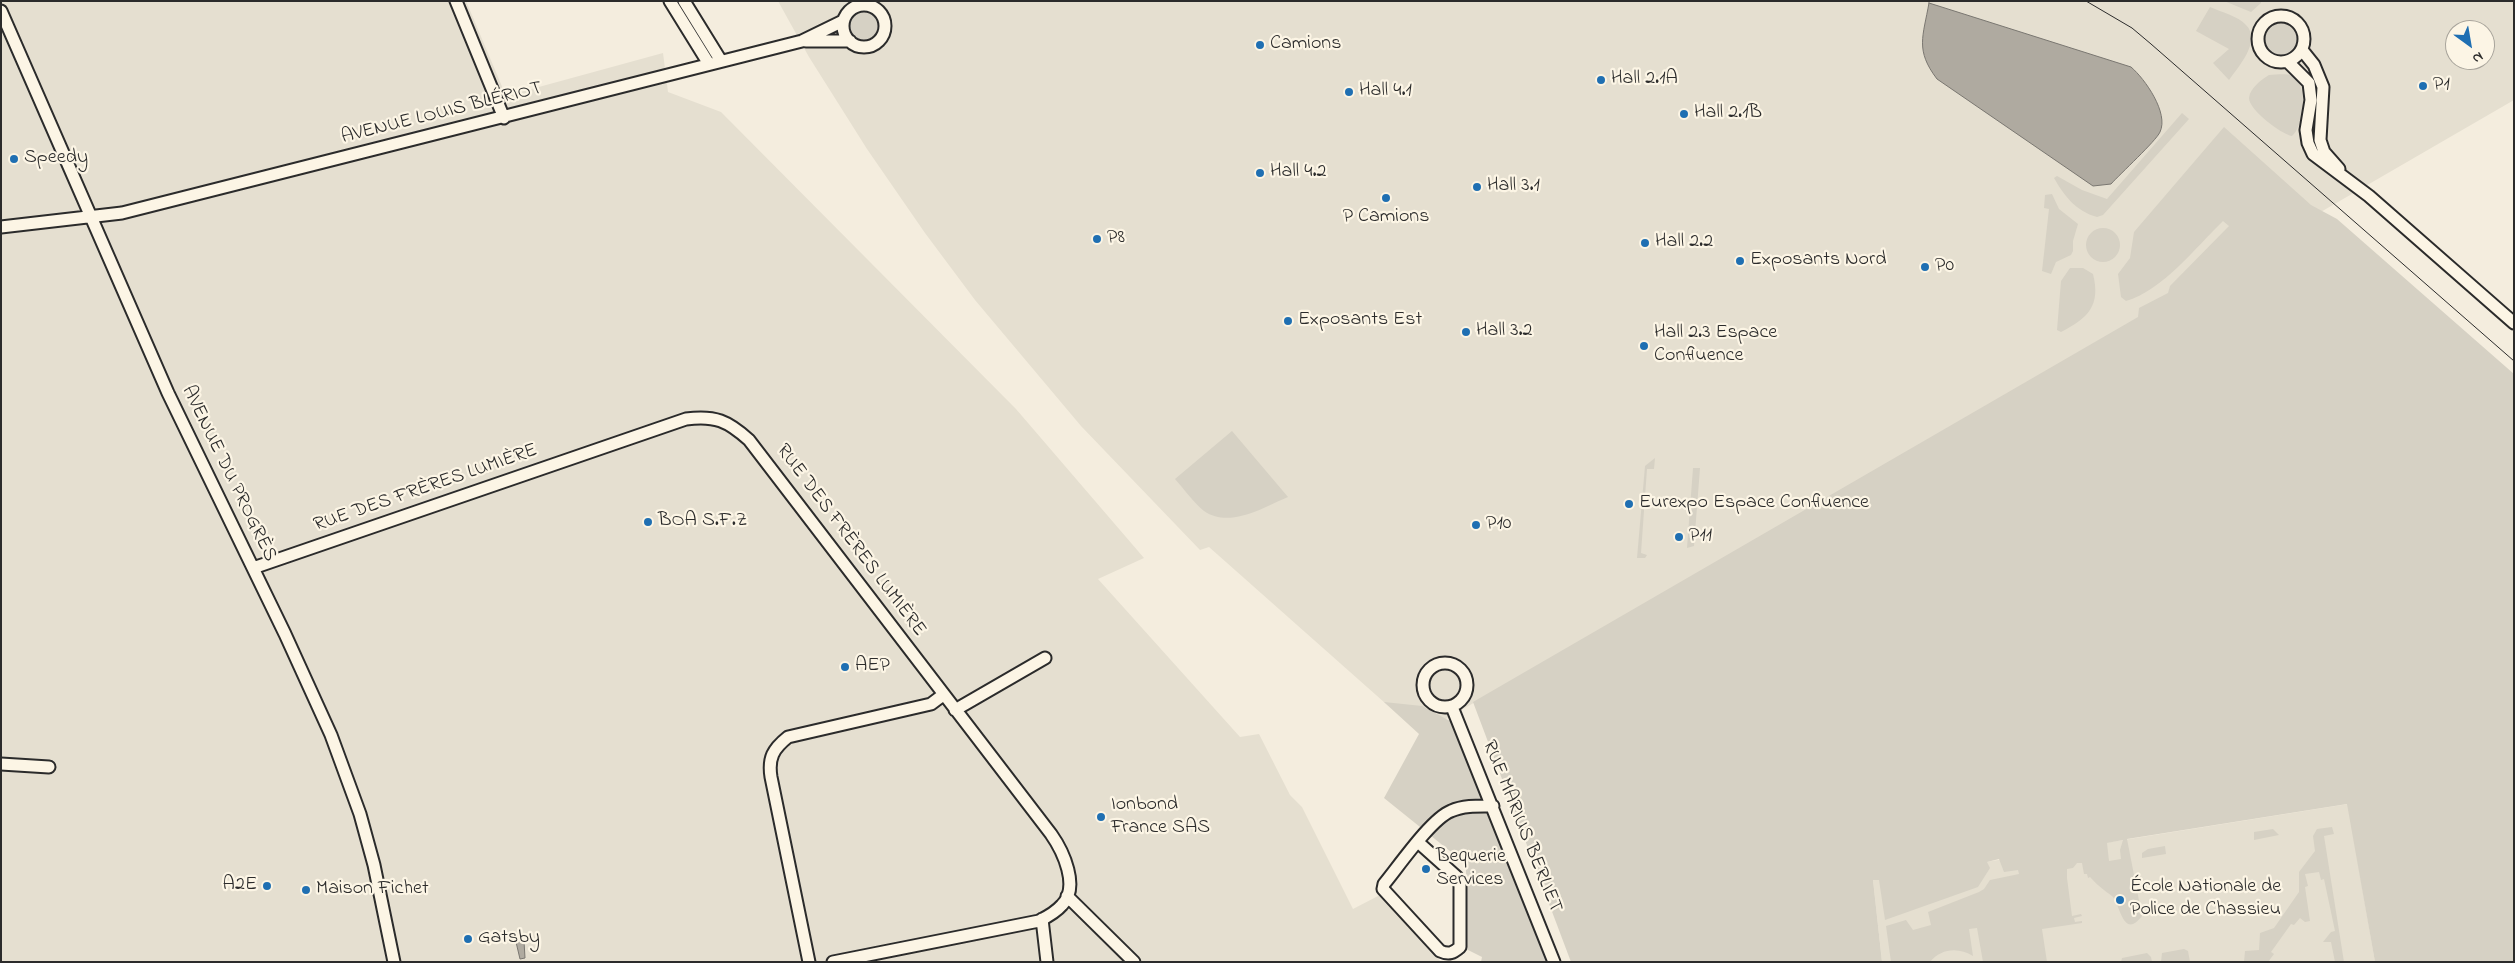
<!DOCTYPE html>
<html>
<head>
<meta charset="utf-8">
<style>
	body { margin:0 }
	#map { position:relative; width:2515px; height:963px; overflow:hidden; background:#f4edde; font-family:"Indie Flower",sans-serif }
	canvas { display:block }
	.frame { position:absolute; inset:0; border:2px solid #2b2b2b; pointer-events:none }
	.north { position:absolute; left:2445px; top:20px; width:50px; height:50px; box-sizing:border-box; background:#fcf5e5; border:1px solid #a8a49b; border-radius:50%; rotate:148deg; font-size:14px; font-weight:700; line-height:20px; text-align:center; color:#2b2b2b }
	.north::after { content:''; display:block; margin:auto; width:18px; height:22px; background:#1f6fb2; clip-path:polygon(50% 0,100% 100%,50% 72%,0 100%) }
</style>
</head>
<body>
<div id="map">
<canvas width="2515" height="963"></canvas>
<div class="frame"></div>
<div class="north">N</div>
</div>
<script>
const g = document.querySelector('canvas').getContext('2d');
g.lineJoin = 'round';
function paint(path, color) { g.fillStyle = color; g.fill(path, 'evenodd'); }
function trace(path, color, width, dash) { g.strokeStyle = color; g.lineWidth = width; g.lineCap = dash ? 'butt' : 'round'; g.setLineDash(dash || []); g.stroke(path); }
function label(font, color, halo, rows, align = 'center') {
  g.font = font + ' "Indie Flower",sans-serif'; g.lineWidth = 4.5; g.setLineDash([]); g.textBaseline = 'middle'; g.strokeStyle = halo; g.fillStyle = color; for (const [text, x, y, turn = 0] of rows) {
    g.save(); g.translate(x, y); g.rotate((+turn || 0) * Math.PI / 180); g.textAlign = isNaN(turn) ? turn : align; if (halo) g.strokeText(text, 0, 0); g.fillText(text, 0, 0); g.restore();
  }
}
const built = new Path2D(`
	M1,1H466L506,96L663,53L668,92L721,112L1016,409L1144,558L1098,579L1240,737L1259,734L1290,795L1302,807L1353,909L1380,895L1441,962H1Z
	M778,1H2514V100L1420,734L1209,547L1200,550L1081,426L975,300L925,233L867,149L809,57ZM2455,30H2485V60H2455Z
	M2348,804L2375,962H1882L1873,880Z`);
const green = new Path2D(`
	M2224,1H2261V3L2251,12Z
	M2210,7C2221,12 2238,16 2246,25C2262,41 2238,67 2229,80L2213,63L2229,49L2196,31Z
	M850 26a14 14 0 1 1 28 0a14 14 0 1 1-28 0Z
	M2264 40a17 17 0 1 1 34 0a17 17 0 1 1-34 0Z
	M2269,75C2276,75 2286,73 2292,76C2309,84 2304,126 2292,136C2281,134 2249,110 2249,98C2250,88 2261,80 2269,75Z
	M2182,113L2189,119L2103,215L2097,217C2076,211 2065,197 2054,178L2057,176L2082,190L2107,199Z
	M2224,127L2311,205L2337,219L2514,374V962H2375L2347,804L2127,839L2142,916C2123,941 2120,903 2112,896C2104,890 2097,885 2090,877L2088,878L2087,874H2084L2082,863H2077L2073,868L2067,869V878L2072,916L2081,914L2082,916L2074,918L2075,922L2082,921V923L2042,929L2047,962H1983L1977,928L1969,929L1973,956C1959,947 1941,948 1930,962H1891L1886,926L1906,920L1913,930L1931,925L1928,912L1979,892L1984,889L1990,880L2019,874L2018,870L2004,872L1999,859L1987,862L1990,868L1978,887L1885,920L1879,880H1873L1882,962H1571L1473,702L2138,317L2139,308L2168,293L2170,286L2229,226L2223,221C2197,246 2162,291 2126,301L2121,297L2118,274L2130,258L2134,232ZM2123,840L2120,850L2121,859L2109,861L2107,843Z
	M2052,194L2059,209L2078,224L2073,241V251L2071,255L2056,262L2051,274L2042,271L2049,209L2044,208L2045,195Z
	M2086 245a17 17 0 1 1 34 0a17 17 0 1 1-34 0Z
	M2070,268H2083L2093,274C2101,306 2088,318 2061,332L2057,330L2061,281Z
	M1232,431L1288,497C1264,507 1230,529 1204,511C1194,503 1184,489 1175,479Z
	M1655,458L1654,469H1647L1641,553L1647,555L1645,558H1637L1645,466Z
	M1693,468H1700L1694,546L1687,548Z
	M1384,702L1422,706L1450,721L1548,962H1481L1482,957L1466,949V864L1384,798L1419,734Z
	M2332,827L2334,834L2324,836L2344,962H2335L2331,942H2323L2331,932L2335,931L2324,879L2321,880L2319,872L2305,874L2308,886L2305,887L2310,921L2305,922L2300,918L2294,925L2291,924L2271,952L2274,954L2268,962H2244L2245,951L2259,950L2260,933L2274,928L2299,892V872L2315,851L2313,836L2317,829Z
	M2273,829L2279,835L2254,840V832Z
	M2165,846L2166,854L2142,858V853L2148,849Z
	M2184,949L2188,951L2190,962H2161L2162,953Z
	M2147,953L2151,957L2152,962H2121L2122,958Z`);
const water = new Path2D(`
	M1929,3L2131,67C2145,79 2169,113 2160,132C2156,141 2120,174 2111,184L2093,186L1937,79C1915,50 1923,37 1929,3Z
	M524,941L525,958L520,959L516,942Z`);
const minor = new Path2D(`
	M456,1L504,118
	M670,1L709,64
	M684,1L721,61
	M843 26a21 21 0 1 1 42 0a21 21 0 1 1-42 0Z
	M1,11L168,393L285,634L331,735L360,814L374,865L394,962
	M2258 39a23 23 0 1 1 46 0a23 23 0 1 1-46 0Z
	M806,41H850
	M2302,50L2314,65L2323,87L2320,140L2324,152L2339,169
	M2288,62L2309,83L2311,100L2306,130L2308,143L2313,154L2369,196L2514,323
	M1,227L122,213L802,41L843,21
	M253,568L686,419C715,415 728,421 749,440L1051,834C1063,851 1080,887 1062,905C1056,912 1047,917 1039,921L833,962
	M1423 685a22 22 0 1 1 44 0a22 22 0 1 1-44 0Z
	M1452,707L1554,962
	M955,710L1045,658
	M1,764L49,767
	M1419,843L1457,877L1460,882V947C1453,953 1449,955 1440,951L1383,889L1384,884C1399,866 1431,819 1451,811C1464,805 1480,806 1493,806
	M1067,896L1134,962
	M1042,919L1047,962
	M809,962L771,777C768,758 773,749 788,737L931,704L943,695`);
const tram = new Path2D(`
	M2086,1L2132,28L2151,44L2514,361`);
const markers = [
	[1260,45,5,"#1f6fb2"],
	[1601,80,5,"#1f6fb2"],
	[2423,86,5,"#1f6fb2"],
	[1349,92,5,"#1f6fb2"],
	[1684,114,5,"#1f6fb2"],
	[14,159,5,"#1f6fb2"],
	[1260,173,5,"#1f6fb2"],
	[1477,187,5,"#1f6fb2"],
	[1386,198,5,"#1f6fb2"],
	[1097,239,5,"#1f6fb2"],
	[1645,243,5,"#1f6fb2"],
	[1740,261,5,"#1f6fb2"],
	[1925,267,5,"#1f6fb2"],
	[1288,321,5,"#1f6fb2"],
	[1466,332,5,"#1f6fb2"],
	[1644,346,5,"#1f6fb2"],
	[1629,504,5,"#1f6fb2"],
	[648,522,5,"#1f6fb2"],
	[1476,525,5,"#1f6fb2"],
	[1679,537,5,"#1f6fb2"],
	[845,667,5,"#1f6fb2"],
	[1101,817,5,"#1f6fb2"],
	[1426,869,5,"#1f6fb2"],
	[267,886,5,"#1f6fb2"],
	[306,890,5,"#1f6fb2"],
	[2120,900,5,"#1f6fb2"],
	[468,939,5,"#1f6fb2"]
];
const poiNames = [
	["Camions",1270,45],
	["Hall 2.1A",1611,80],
	["P1",2433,86],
	["Hall 4.1",1359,92],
	["Hall 2.1B",1694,114],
	["Speedy",24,159],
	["Hall 4.2",1270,173],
	["Hall 3.1",1487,187],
	["P Camions",1386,218,"center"],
	["P8",1107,239],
	["Hall 2.2",1655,243],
	["Exposants Nord",1750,261],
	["P0",1935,267],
	["Exposants Est",1298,321],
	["Hall 3.2",1476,332],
	["Hall 2.3 Espace",1654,334],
	["Confluence",1654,357],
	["Eurexpo Espace Confluence",1639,504],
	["BOA S.F.Z",658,522],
	["P10",1486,525],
	["P11",1689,537],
	["AEP",855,667],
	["Ionbond",1111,806],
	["France SAS",1111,829],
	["Bequerie",1436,858],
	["Services",1436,881],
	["A2E",257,886,"right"],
	["École Nationale de",2130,888],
	["Police de Chassieu",2130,911],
	["Maison Fichet",316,890],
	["Gatsby",478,939]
];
const streetNames = [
	["AVENUE LOUIS BLÉRIOT",442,114,-14],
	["AVENUE DU PROGRÈS",228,474,64],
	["RUE DES FRÈRES LUMIÈRE",426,489,-19],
	["RUE DES FRÈRES LUMIÈRE",850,541,53],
	["RUE MARIUS BERLIET",1521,827,68]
];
paint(built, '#e5dfd0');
paint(green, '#d6d1c4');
paint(water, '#afaaa0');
trace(water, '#7a7771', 1);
trace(minor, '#2b2b2b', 15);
trace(minor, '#fcf5e5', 11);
trace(tram, '#2b2b2b', 1);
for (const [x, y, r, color] of markers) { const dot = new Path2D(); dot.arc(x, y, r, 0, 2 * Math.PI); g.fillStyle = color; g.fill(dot); trace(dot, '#fcf5e5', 2); }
label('20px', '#2b2b2b', '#fcf5e5', poiNames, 'left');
label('20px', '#2b2b2b', '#fcf5e5', streetNames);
</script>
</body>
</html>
